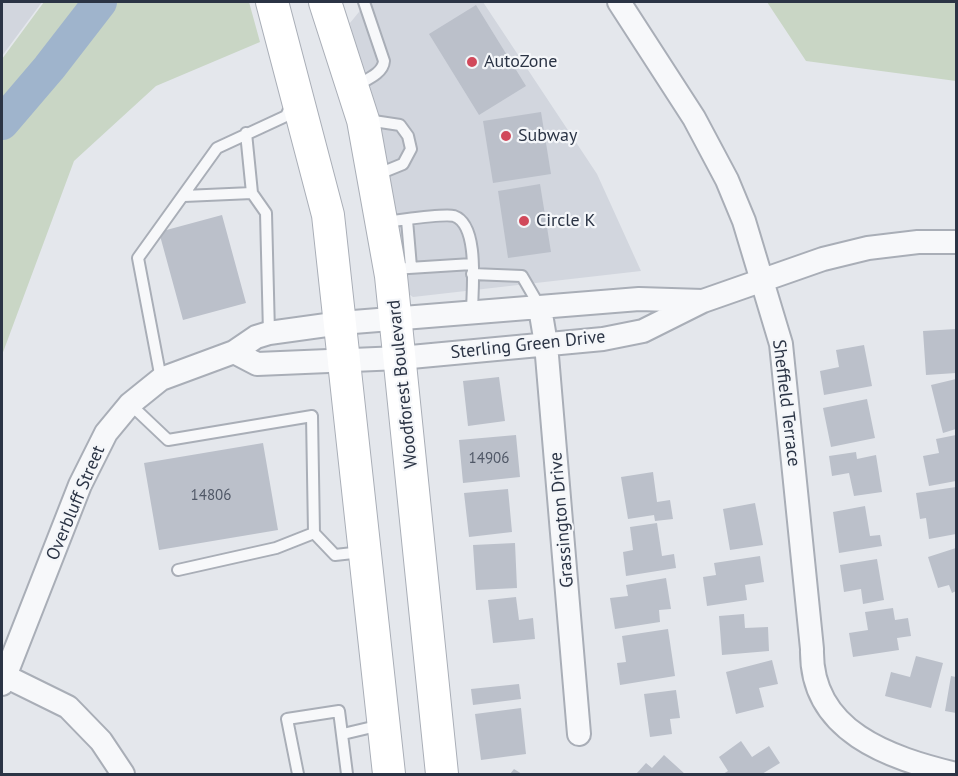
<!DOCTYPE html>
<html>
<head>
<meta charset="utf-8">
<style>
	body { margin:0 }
	#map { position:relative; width:958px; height:776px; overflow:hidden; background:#e4e7ec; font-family:"PT Sans",sans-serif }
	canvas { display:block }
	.frame { position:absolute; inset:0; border:3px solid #2b3445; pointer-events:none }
</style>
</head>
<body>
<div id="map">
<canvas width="958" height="776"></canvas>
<div class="frame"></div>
</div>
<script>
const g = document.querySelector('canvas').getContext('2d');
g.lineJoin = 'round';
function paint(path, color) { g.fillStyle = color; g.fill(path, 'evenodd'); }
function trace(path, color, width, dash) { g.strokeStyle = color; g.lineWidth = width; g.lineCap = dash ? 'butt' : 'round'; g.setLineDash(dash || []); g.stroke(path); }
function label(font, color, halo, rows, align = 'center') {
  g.font = font + ' "PT Sans",sans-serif'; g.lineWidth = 4.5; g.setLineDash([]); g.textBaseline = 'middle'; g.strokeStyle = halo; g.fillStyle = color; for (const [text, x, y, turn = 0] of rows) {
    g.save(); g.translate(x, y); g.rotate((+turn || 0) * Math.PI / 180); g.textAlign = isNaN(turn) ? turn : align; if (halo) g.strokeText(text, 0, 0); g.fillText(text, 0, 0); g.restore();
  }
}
const built = new Path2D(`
	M2,2H42L2,56Z
	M367,2H483L597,174L641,271L413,297L400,288L380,150L350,23Z`);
const green = new Path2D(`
	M44,2H249L260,42L156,86L74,161L2,355V59Z
	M767,2H956V81L806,61Z`);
const river = new Path2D(`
	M2,123L49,68L100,2`);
const building = new Path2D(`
	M476,5L526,86L479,115L429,34Z
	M541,112L551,174L493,183L483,121Z
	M540,184L551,252L508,258L498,191Z
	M222,215L246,303L183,320L159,232Z
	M956,329V373L926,375L923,331Z
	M864,345L872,386L824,395L820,371L839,367L836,350Z
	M499,377L505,421L468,426L463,381Z
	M956,379V429L943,433L931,385Z
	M867,399L875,438L831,447L823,408Z
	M516,435L520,477L463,483L459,440Z
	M956,435V481L929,486L923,456L939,453L936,439Z
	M263,443L278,530L159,550L144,463Z
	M856,452L857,459L876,455L882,492L854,496L849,473L832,476L829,456Z
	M653,472L657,502L670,500L673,519L655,521L654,515L628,519L621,477Z
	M956,487V534L929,539L926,518L920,519L916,493Z
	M508,489L512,532L469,537L464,493Z
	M755,503L763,545L730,550L723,509Z
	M865,506L870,536L880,535L882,546L839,553L833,512Z
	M657,523L662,556L674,554L676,568L626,576L623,552L633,550L630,527Z
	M515,543L517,588L476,590L473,545Z
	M956,548V591L952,593L949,585L938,588L928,557Z
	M760,556L764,582L745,585L747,600L707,606L703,577L716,575L714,563Z
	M877,559L884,600L863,604L861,589L844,592L840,565Z
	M666,578L671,609L659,610L660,622L615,629L610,598L628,596L626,585Z
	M516,597L519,620L533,618L535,639L493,643L488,600Z
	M893,608L895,620L908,618L911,636L897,638L899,650L853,657L849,633L868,630L865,612Z
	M744,614L745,628L768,627L769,651L722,655L719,616Z
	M668,629L675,676L620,685L617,663L626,662L622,636Z
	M916,656L943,663L931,708L885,696L891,672L910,677Z
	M772,660L778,684L759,688L764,707L736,714L726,672Z
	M951,676L956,677V713L945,711Z
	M519,684L521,699L473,705L471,689Z
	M676,690L680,718L670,719L672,734L650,737L644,694Z
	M521,708L526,754L481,760L475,714Z
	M741,741L752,757L769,746L780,763L762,774H723L728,771L719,757Z
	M664,755L685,774H636L646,763L652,768Z
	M514,769L522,774H510Z`);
const service = new Path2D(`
	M354,87C365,80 383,74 384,61L364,2
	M367,120L400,125L408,136L411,149L403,164L376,175
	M246,133L252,193L266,213L269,333
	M184,196L252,193
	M407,220L411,267
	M383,222C398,221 442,213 454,216C480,225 472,290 472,313
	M393,269L472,264
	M472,274L522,276L540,307
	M161,379L138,258L217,148L286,116L292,104
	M130,404L168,440L312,416L314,533L335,555L362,552
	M178,570L276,548L314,533
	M343,734L381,725
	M298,774L287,719L339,711L347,774`);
const minor = new Path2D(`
	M619,2L694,118L727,180L744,221L781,344L812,649C810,732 890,758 956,774
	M540,308L546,344L579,734
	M234,352L257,364L400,358L603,339L643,331L703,301L823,259L868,248L918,242H956
	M5,676L68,707L101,741L123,774
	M2,684L80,485L106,433L130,404L161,379L234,352L256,337L269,333L341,323L639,299L703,301`);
const secondary = new Path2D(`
	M272,2L328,215L389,774
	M325,2L363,120L391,276L442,774`);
const markers = [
	[472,62,6,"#d1495b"],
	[506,136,6,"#d1495b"],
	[524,221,6,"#d1495b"]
];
const numberNames = [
	["14906",489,459],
	["14806",211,496]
];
const poiNames = [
	["AutoZone",484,62],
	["Subway",518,136],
	["Circle K",536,221]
];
const streetNames = [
	["Sterling Green Drive",528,345,-6],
	["Woodforest Boulevard",403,384,-96],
	["Sheffield Terrace",786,403,83],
	["Overbluff Street",76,503,-67],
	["Grassington Drive",562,520,-95]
];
paint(built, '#d2d6de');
paint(green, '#c9d6c5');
trace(river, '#9fb4cc', 34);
paint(building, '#bbc0ca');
trace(service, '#a9aeb7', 14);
trace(minor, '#a9aeb7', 26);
trace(secondary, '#a9aeb7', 34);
trace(service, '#f7f8fa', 10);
trace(minor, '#f7f8fa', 22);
trace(secondary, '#fff', 32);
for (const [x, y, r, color] of markers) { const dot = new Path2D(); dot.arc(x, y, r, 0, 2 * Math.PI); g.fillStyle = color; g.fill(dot); trace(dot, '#f4f6f9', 2); }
label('15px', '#4f5766', null, numberNames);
label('18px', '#2b3445', '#f4f6f9', poiNames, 'left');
label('18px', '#2b3445', '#f4f6f9', streetNames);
</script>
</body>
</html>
